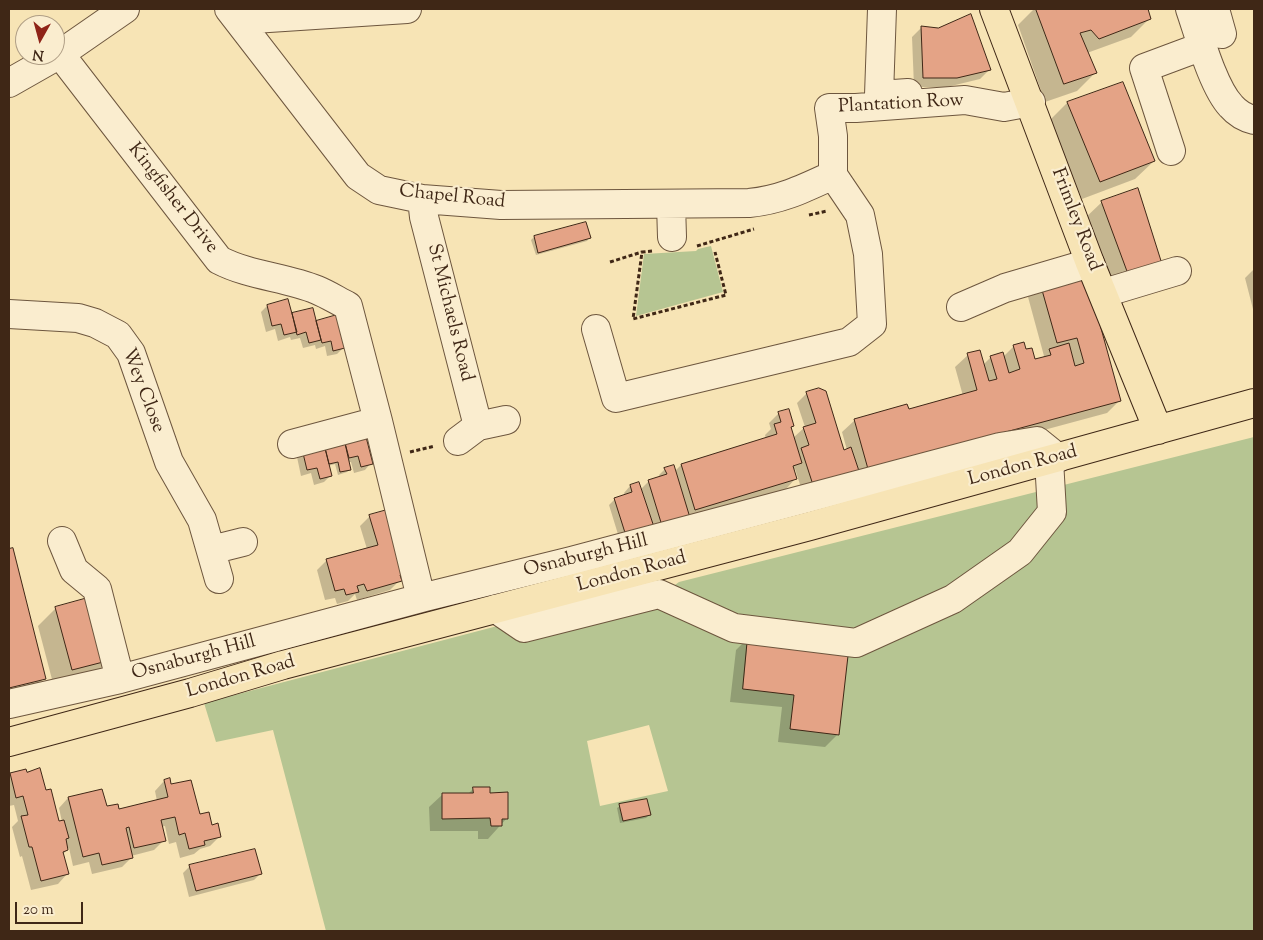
<!DOCTYPE html>
<html>
<head>
<meta charset="utf-8">
<style>
	body { margin:0 }
	#map { position:relative; width:1263px; height:940px; overflow:hidden; background:#f7e4b5; font-family:"Sorts Mill Goudy",serif }
	canvas { display:block }
	.frame { position:absolute; inset:0; border:10px solid #3f2716; pointer-events:none }
	.north { position:absolute; left:15px; top:15px; width:50px; height:50px; box-sizing:border-box; background:#faedcf; border:1px solid #af9e85; border-radius:50%; rotate:187deg; font-size:14px; font-weight:700; line-height:20px; text-align:center; color:#3f2716 }
	.north::after { content:''; display:block; margin:auto; width:18px; height:22px; background:#8f2418; clip-path:polygon(50% 0,100% 100%,50% 72%,0 100%) }
	.scale { position:absolute; left:15px; top:902px; width:68px; height:22px; box-sizing:border-box; border:2px solid #3f2716; border-top:0; padding-left:6px; font-size:15px; line-height:18px; white-space:nowrap; color:#3f2716; -webkit-text-stroke:4px #faedcf; paint-order:stroke }
</style>
</head>
<body>
<div id="map">
<canvas width="1263" height="940"></canvas>
<div class="frame"></div>
<div class="north">N</div>
<div class="scale">20 m</div>
</div>
<script>
const g = document.querySelector('canvas').getContext('2d');
g.lineJoin = 'round';
function paint(path, color) { g.fillStyle = color; g.fill(path, 'evenodd'); }
function trace(path, color, width, dash) { g.strokeStyle = color; g.lineWidth = width; g.lineCap = dash ? 'butt' : 'round'; g.setLineDash(dash || []); g.stroke(path); }
function label(font, color, halo, rows, align = 'center') {
  g.font = font + ' "Sorts Mill Goudy",serif'; g.lineWidth = 4.5; g.setLineDash([]); g.textBaseline = 'middle'; g.strokeStyle = halo; g.fillStyle = color; for (const [text, x, y, turn = 0] of rows) {
    g.save(); g.translate(x, y); g.rotate((+turn || 0) * Math.PI / 180); g.textAlign = isNaN(turn) ? turn : align; if (halo) g.strokeText(text, 0, 0); g.fillText(text, 0, 0); g.restore();
  }
}
const green = new Path2D(`
	M711,246L723,292L636,316L644,254L696,251L698,249Z
	M1254,437V931H326L273,730L216,742L204,703L505,624L656,599L679,582ZM649,725L668,791L600,806L587,741Z`);
const shadow = new Path2D(`
	M1034,9H1146L1149,19L1131,37L1087,53L1095,73L1077,91L1045,102L1018,25Z
	M921,28L990,69L980,79L947,87H914L912,37Z
	M1123,84L1154,161L1135,179L1082,199L1049,121L1067,103Z
	M1102,202L1161,263L1110,291L1083,220Z
	M585,223L589,238L587,241L536,255L531,240L534,237Z
	M1254,269V313L1245,278Z
	M1040,284L1120,400L1107,413L855,481L804,497L795,469L793,471L795,479L786,489L689,518L621,544L609,505L615,499L625,496L624,493L630,486L639,484L640,490L649,481L660,478L659,475L665,469L675,471L681,465L766,439L765,435L771,429L769,423L779,413L793,426L790,429L793,438L805,427L797,403L807,393L844,451L847,450L842,432L855,420L908,411L963,396L955,367L968,355L983,365L991,357H1003L1014,346L1025,351L1034,361L1040,360L1044,356L1028,297Z
	M287,300L291,315L312,309L315,322L344,347L337,354L327,356L325,346L316,349L315,345L303,348L300,338L291,340L290,337L278,341L275,329L266,332L261,312L267,306Z
	M364,435L371,463L365,470L354,473L351,462H348L350,469L347,472L338,475L335,464L328,466L330,476L324,482L314,485L311,473L301,476L297,457Z
	M370,516L408,572L390,590L357,600L355,594L348,601L337,604L335,598L325,600L317,570L327,560L367,549L360,526Z
	M9,550H12L44,678L26,696L9,701Z
	M56,608L110,659L92,677L54,687L38,626Z
	M749,637L838,734L825,747L778,742L782,707L730,702L736,650Z
	M25,770L45,792L58,823L62,822L59,808L68,798L118,811L157,801L155,791L164,781L220,836L210,846L200,849L194,854L180,858L176,842L169,844L165,826L161,827L164,840L154,850L131,856L132,857L122,867L92,874L89,862L73,866L69,848L62,855L67,874L58,884L31,890L22,856L20,857L12,827L18,821L14,805L9,806V776Z
	M474,788L489,794L507,818L488,839H478V831H430L429,807L442,795L468,794Z
	M620,806L649,815L646,818L620,823L617,808Z
	M190,866L260,874L254,880L189,897L183,873Z`);
const building = new Path2D(`
	M1036,9H1148L1151,19L1099,39L1091,30L1080,33L1097,73L1064,84Z
	M971,14L991,70L957,78H923L921,26L938,28Z
	M1123,82L1155,161L1100,182L1067,102Z
	M1138,188L1162,264L1128,274L1101,201Z
	M586,222L591,238L538,253L534,236Z
	M1085,270L1121,401L868,469L854,419L907,404L909,409L977,390L967,353L980,350L989,381L997,379L990,356L1003,352L1009,373L1020,369L1013,345L1024,342L1026,349L1032,348L1035,359L1051,355L1049,349L1069,343L1075,366L1084,363L1077,338L1057,343L1040,283Z
	M288,299L297,332L284,335L281,324L272,326L267,305Z
	M313,308L321,340L309,343L306,332L297,335L292,313Z
	M337,315L345,348L333,351L331,341L322,343L316,321Z
	M819,388L826,391L844,450L851,447L860,474L814,488L801,448L809,445L803,427L816,423L806,392Z
	M789,409L794,426L791,427L802,463L793,466L797,479L695,510L681,464L777,434L774,424L781,422L778,412Z
	M365,433L373,464L361,467L358,456L349,458L344,439Z
	M344,439L351,470L340,472L338,462L329,464L324,444Z
	M324,444L332,476L320,479L317,468L307,470L302,449Z
	M674,465L691,521L663,529L648,480L667,474L664,468Z
	M639,482L655,530L627,539L614,498L632,492L630,485Z
	M387,510L409,572L400,575L402,581L367,591L364,584L357,586L359,592L346,595L344,589L335,591L326,559L378,545L369,515Z
	M13,548L46,679L9,688V549Z
	M95,596L111,660L72,670L55,607Z
	M748,636L849,647L839,735L790,729L794,695L743,689Z
	M40,768L46,790L51,789L59,821L64,820L69,838L66,839L68,850L63,852L69,874L41,881L32,847H29L21,816L28,815L23,796L16,798L10,773L26,769L27,772Z
	M170,778L171,784L191,780L200,814L209,812L212,825L218,823L221,837L204,841L205,845L189,849L185,833L179,835L175,817L161,820L166,841L134,848L129,827L126,828L133,858L102,865L99,853L83,857L68,797L102,789L107,806L118,804L119,809L168,797L164,780Z
	M473,787H490V793L508,792V819H502V826H491L490,818L442,819V793H473Z
	M647,799L651,815L623,821L619,804Z
	M255,849L262,874L196,891L189,865Z`);
const path = new Path2D(`
	M809,215L827,211
	M697,246L754,229
	M652,251L642,252L633,319L726,295L715,252
	M610,262L642,252
	M410,452L435,446`);
const minor = new Path2D(`
	M229,9L358,176L379,190L422,199L501,205L749,203C781,200 805,188 833,175
	M882,9L879,95L908,93
	M1190,9C1199,35 1213,87 1231,106C1237,113 1246,118 1254,120
	M1215,9L1222,34
	M238,20L407,9
	M60,54L219,260C250,276 285,277 317,290C327,294 338,301 348,306L378,421L421,598
	M9,83L60,54L125,9
	M1171,151L1144,68L1203,46
	M422,199L424,217L478,426
	M671,204L672,237
	M1104,293L1177,271
	M961,307L1005,288L1090,263
	M9,314L78,318L95,323L118,335L131,353L169,462L202,520L219,579
	M596,329L616,398L849,342L872,324L868,254L860,215L833,175V136L829,108H856L965,100L1004,107L1031,102
	M458,441L478,426L506,420
	M292,444L378,421
	M62,541L74,570L97,589L120,679
	M211,550L243,542
	M496,609L524,628L659,594L734,628L856,643L953,599L1020,552L1052,512L1049,460
	M9,704L120,679L425,597L571,561L1000,447L1037,441L1058,458`);
const major = new Path2D(`
	M994,9L1090,263L1158,430
	M9,742L190,693L283,665L810,526L1254,403`);
const streetNames = [
	["Plantation Row",901,105,-3],
	["Chapel Road",452,198,6],
	["Kingfisher Drive",172,199,52],
	["Frimley Road",1075,220,69],
	["St Michaels Road",449,313,76],
	["Wey Close",142,391,69],
	["London Road",1023,467,-15],
	["Osnaburgh Hill",586,557,-14],
	["London Road",632,573,-15],
	["Osnaburgh Hill",194,659,-15],
	["London Road",241,678,-16]
];
paint(green, '#b6c592');
paint(shadow, '#0003');
paint(building, '#e4a386');
trace(building, '#3f2716', 1);
trace(minor, '#6d563e', 30);
trace(major, '#3f2716', 30);
trace(path, '#3f2716', 3, [4, 2.5]);
trace(minor, '#faedcf', 28);
trace(major, '#f7e4b5', 28);
label('19px', '#3f2716', '#faedcf', streetNames);
</script>
</body>
</html>
